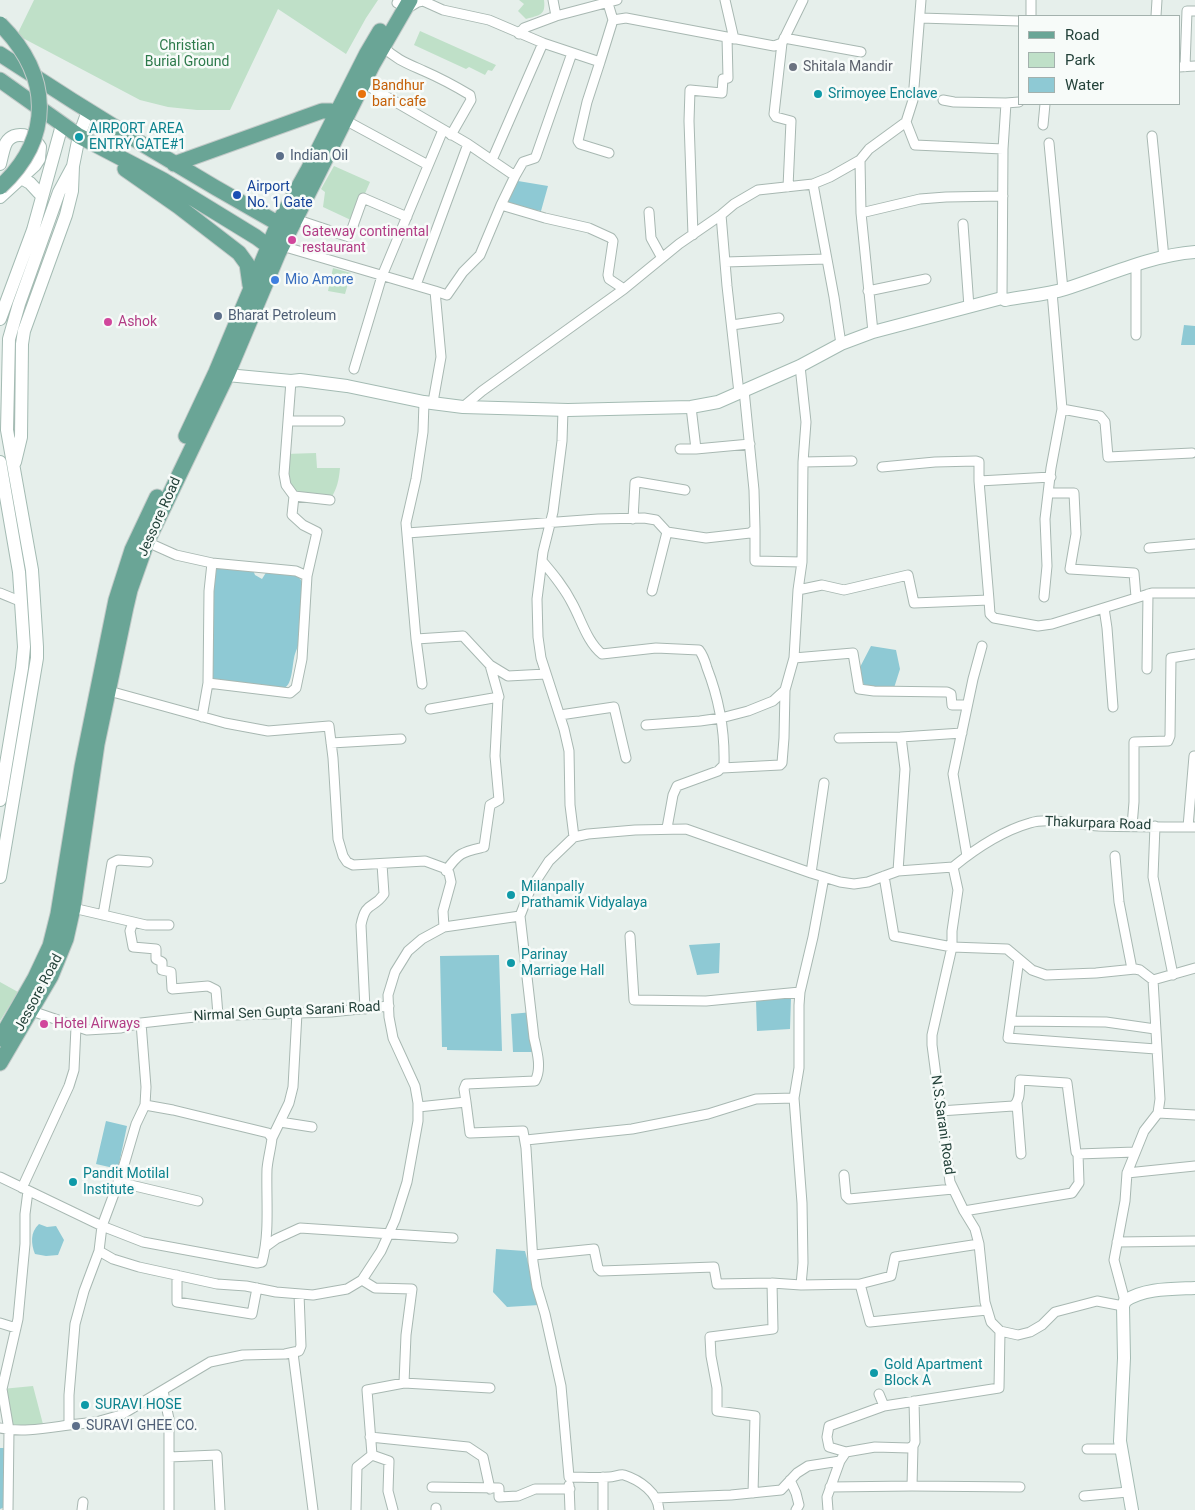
<!DOCTYPE html>
<html>
<head>
<meta charset="utf-8">
<style>
	body { margin:0 }
	#map { position:relative; width:1195px; height:1510px; overflow:hidden; background:#e6efeb; font-family:Roboto,sans-serif }
	canvas { display:block }
	.legend { position:absolute; left:1018px; top:15px; width:162px; height:90px; box-sizing:border-box; background:#f7fbf9; border:1px solid #a3b1ad; margin:0; padding:6px 9px; list-style:none; font-size:15px; color:#24423a }
	.legend li { display:flex; align-items:center; gap:10px; height:25px }
	.legend b { width:25px; border:1px solid #a3b1ad }
</style>
</head>
<body>
<div id="map">
<canvas width="1195" height="1510"></canvas>
<ul class="legend">
<li><b style="height:6px;background:#6aa596"></b>Road</li>
<li><b style="height:14px;background:#bfe0c8"></b>Park</li>
<li><b style="height:14px;background:#8ec9d4"></b>Water</li>
</ul>
</div>
<script>
const g = document.querySelector('canvas').getContext('2d');
g.lineJoin = 'round';
function paint(path, color) { g.fillStyle = color; g.fill(path, 'evenodd'); }
function trace(path, color, width, dash) { g.strokeStyle = color; g.lineWidth = width; g.lineCap = dash ? 'butt' : 'round'; g.setLineDash(dash || []); g.stroke(path); }
function label(font, color, halo, rows, align = 'center') {
  g.font = font + ' Roboto,sans-serif'; g.lineWidth = 5; g.setLineDash([]); g.textBaseline = 'middle'; g.strokeStyle = halo; g.fillStyle = color; for (const [text, x, y, turn = 0] of rows) {
    g.save(); g.translate(x, y); g.rotate((+turn || 0) * Math.PI / 180); g.textAlign = isNaN(turn) ? turn : align; if (halo) g.strokeText(text, 0, 0); g.fillText(text, 0, 0); g.restore();
  }
}
const green = new Path2D(`
	M34,0H378L366,18L346,54L278,9L230,110H197L168,107L140,100L17,35Z
	M519,0H544C546,16 539,15 526,19L518,11L524,4Z
	M420,31L496,65L492,71L488,70L485,75L469,67L466,69L414,45Z
	M334,166L370,182L353,221L323,207L325,192L321,189Z
	M333,268L351,273L345,294L328,291Z
	M316,453L317,468H340C339,480 337,489 330,500L294,496L286,485L285,454Z
	M0,982L18,992L0,1021Z
	M33,1386L44,1428L9,1430L2,1389Z`);
const water = new Path2D(`
	M518,181L548,186L541,211L506,205Z
	M1184,325L1195,326V345H1181Z
	M216,568L253,570L255,575L262,579L267,571C275,571 286,570 294,574C299,576 304,583 304,589C305,601 301,630 299,643C298,647 296,650 295,654C292,663 293,685 284,688L210,682L213,573Z
	M871,646L896,650L900,669L894,688L865,687L858,671Z
	M720,943L719,973L697,975L689,945Z
	M499,955L502,1051L447,1050V1047H442L440,956Z
	M791,997L790,1029L757,1031L756,1000Z
	M533,1012L535,1052H513L511,1014Z
	M106,1121L127,1126L118,1169L96,1164Z
	M39,1224L47,1227L56,1226L64,1240L58,1255L46,1256L35,1254C31,1244 30,1232 39,1224Z
	M496,1249L525,1251L539,1305L507,1307L493,1292Z
	M0,1448H5V1507L0,1509Z`);
const street = new Path2D(`
	M553,0L556,16
	M607,0L613,20
	M725,0L734,39
	M1031,0V16
	M397,3L408,8L418,2L423,1L443,10L489,20L543,43L600,62L613,20L626,18L774,46L782,43L803,0
	M1156,16L1157,0
	M920,18L1019,21
	M519,34L524,28L556,16L617,0
	M784,38L861,52
	M782,43L774,114L776,117L791,121L788,187
	M382,46C397,60 406,63 424,71C440,78 455,86 470,95L471,100L451,135
	M600,62L587,102L578,141L580,144L609,153
	M1179,67L1195,66
	M1185,67L1187,11H1195
	M363,83L468,144L416,285
	M943,100L954,102L1006,103
	M345,120L428,165
	M906,122L915,145L1003,149
	M1043,125L1045,104
	M1152,136L1164,258
	M1049,143L1063,290
	M492,160L543,43
	M860,160L861,213L873,332
	M515,176L523,162L535,158L536,156L572,53
	M813,184L834,297L841,344
	M501,205L545,218L589,228L611,238L613,241L608,275L609,279L624,289
	M649,212L651,238L662,258
	M861,213L920,199L946,197L1003,196
	M721,215L727,286L739,393
	M295,219L349,237L363,198L407,217
	M963,224L969,307
	M693,235L689,121L690,90L722,93L723,79L728,78L727,37
	M282,246L435,291L441,357L433,402
	M725,262L827,259
	M1136,266V335
	M435,291L447,295L463,272L480,255L501,205L515,176L468,144
	M868,291L926,279
	M1052,292L1062,409L1100,416L1105,422L1108,457L1192,453
	M1002,298L1003,149L1006,103L1019,102
	M732,325L779,318
	M354,369L382,276L443,130
	M424,402L423,432L416,479L406,523L416,639L463,636L490,665L508,676L546,674
	M463,407L482,391L624,289L679,244L721,215L734,204L758,190L813,184L830,177L860,160L869,149L906,122L913,100L921,0
	M691,407L696,449L750,444
	M563,410L562,441L553,512L543,552L537,599L538,637L541,658L564,729L569,751L570,805L574,837
	M288,421H340
	M680,449H696
	M803,462L852,461
	M882,467L935,462L976,461L979,462V481
	M1049,493H1074L1076,534L1070,569L1134,573L1136,597
	M294,496L330,500
	M633,519L635,483L638,482L685,490
	M755,529V561L802,562
	M407,533L598,519L644,518L656,520L667,532L706,538L750,533L755,529L754,490L744,390
	M147,542L176,555L212,563L296,571L307,576L317,532L303,525L292,515L294,496L286,485L284,474L291,381
	M1149,548L1195,544
	M542,561C553,574 564,587 572,603C581,619 587,642 602,654L656,648L699,650C703,655 705,661 707,668C719,699 725,732 724,765L718,771L677,786L673,795L667,828
	M798,590L822,585L844,590L908,575L914,603L989,600L990,614L994,618L1038,626L1052,624L1152,593H1195
	M652,591L667,532
	M0,593L22,602
	M1044,597L1047,566L1045,519L1051,468L1062,409
	M989,600L979,481L1051,477
	M1104,608L1107,628L1113,707
	M416,639L422,684
	M794,658L853,653L859,689L874,691L947,692L951,694L952,705H967
	M1147,669L1148,594
	M208,683L290,693L296,688L302,659L307,576
	M109,691L225,723L268,731L329,726L333,758L338,839L343,856L347,862L353,865L425,861L444,868L449,873L451,882L443,911L444,927
	M430,709L499,697L490,665
	M560,715L614,707L626,758
	M202,717L208,683L209,591L212,563
	M646,725L700,721L721,718L748,711L773,701L785,690L794,658L798,590L802,562L803,462L806,422L800,366
	M839,738L901,737
	M331,743L401,739
	M722,768L780,765L782,763L784,738L785,690
	M1132,826L1134,802V742L1168,741L1170,736L1171,658L1195,654
	M1155,826L1153,877L1173,975
	M1188,827L1194,756
	M967,856L953,774L973,679L982,646
	M1115,856L1119,902L1132,969
	M953,867L958,890L952,931V947L932,1035V1045L950,1182L964,1211L975,1229L979,1244L985,1302L991,1322L1000,1331L1018,1335L1030,1332L1042,1325L1055,1312L1097,1301L1123,1306
	M953,867C975,849 1002,831 1030,823C1049,817 1078,825 1099,826C1131,827 1163,827 1195,827
	M446,871C459,852 463,852 484,847L490,805L499,800L495,756L498,698
	M898,871L905,769L901,737L962,733
	M811,873L824,783
	M884,876L894,936L952,947L1007,949L1032,970L1046,975L1096,973L1135,969L1140,970L1153,980L1195,968
	M73,908L146,925H169
	M103,915L112,863L118,860L148,862
	M133,922L130,931L133,947L156,949V959L162,962V970L171,972L172,989L208,986L216,990L218,1015
	M630,936L634,1000L706,1001L800,992
	M1019,959L1008,1038L1156,1049
	M26,1009L87,1030L121,1028L141,1023L204,1016L331,1012L389,1006
	M365,1009L361,925C366,900 373,910 384,894L382,864
	M1011,1021L1106,1022L1155,1029
	M141,1023L146,1087L145,1105L136,1124L121,1175L102,1226L143,1242L257,1263L262,1262C270,1233 266,1199 267,1169C268,1158 271,1148 272,1138L268,1133L173,1110L145,1105
	M466,1102L470,1133L523,1131L526,1148L533,1262L537,1287L545,1314L561,1386L569,1477C582,1477 596,1478 609,1477C614,1477 620,1474 624,1475C640,1480 658,1493 659,1510
	M1017,1104L1021,1154
	M418,1107L466,1102L464,1089L466,1084L535,1081C542,1069 537,1051 534,1038L520,916
	M940,1111L1013,1106C1021,1101 1019,1089 1020,1080L1067,1083L1076,1152L1078,1154
	M1158,1113L1195,1115
	M280,1122L312,1127
	M272,1138L289,1103L293,1087L297,1013
	M526,1140L632,1129L708,1114L756,1099L794,1098
	M1127,1173L1144,1131L1158,1113L1160,1099L1153,980
	M844,1175L846,1196L849,1199L953,1189
	M0,1177L102,1226L99,1251L84,1291L75,1324L69,1395V1425C47,1428 22,1433 0,1428
	M118,1182L198,1201
	M22,1188L69,1086L74,1070L76,1027
	M964,1211L1072,1193L1079,1183L1078,1154L1135,1152
	M1117,1242L1195,1241
	M265,1247L276,1239L300,1228L453,1238
	M99,1251L113,1259L139,1267L217,1284L246,1286L276,1292L313,1295L347,1289L362,1280L381,1251L395,1220L407,1182L418,1121V1103L415,1086L393,1038L389,1017L388,995L395,972L408,951L422,939L444,927L520,916L530,890L549,861L574,837L588,834L635,830L686,829L811,873L840,882L854,884L868,882L898,871L953,867
	M534,1255L594,1249L598,1268L601,1271L714,1267L717,1284L772,1283
	M177,1275V1302L252,1314L257,1288
	M362,1280L375,1288L412,1289L406,1335L404,1383
	M860,1284L891,1276L895,1257L979,1244
	M801,1285L860,1284L870,1322L987,1310
	M1125,1301L1114,1260L1125,1201L1127,1173L1195,1166
	M0,1323L16,1328
	M293,1353L313,1510
	M163,1391L169,1419V1510
	M879,1394L884,1406L999,1388L1000,1331
	M69,1425L96,1422L121,1415L210,1362L243,1355L285,1354L299,1351L301,1346L299,1294
	M370,1437L468,1447L483,1457L490,1489
	M1087,1449H1121
	M846,1452L829,1447L827,1437L829,1426L884,1406
	M169,1457L217,1455L220,1510
	M603,1477V1510
	M790,1480L796,1493L799,1505L796,1510
	M569,1485L570,1510
	M912,1486L913,1446
	M432,1487L499,1488V1497L518,1496L535,1489H570
	M830,1487L912,1486L1020,1487
	M753,1493L755,1416L717,1411V1388L711,1356L710,1337L773,1329L772,1283L801,1285L803,1263L802,1203L794,1098L799,1068V1005L800,992L813,937L824,877
	M1084,1496L1128,1492
	M656,1498L731,1495L781,1490L797,1473L808,1466L840,1461
	M8,1510L9,1430L2,1389L18,1319L25,1244V1214L28,1191
	M82,1510L83,1502
	M356,1510L357,1467L372,1455
	M393,1510L388,1491L389,1461L372,1455L367,1390L404,1383L490,1388
	M436,1510V1508
	M828,1510L827,1497L840,1461L846,1452L875,1447L909,1448L913,1446L915,1442L914,1401`);
const secondary = new Path2D(`
	M0,164C2,157 3,149 6,143C14,129 34,135 40,147L39,159L35,165L0,197
	M21,178L30,183L42,196
	M0,319L33,230L62,125
	M227,375L291,381L300,380L347,386L424,402L463,407L568,410L691,407L718,402L800,366L841,344L873,332L1002,298L1005,300C1025,296 1046,295 1065,289C1106,276 1152,255 1195,252
	M0,462L19,572L24,647L22,668L0,800
	M15,462L21,437L22,344L24,331L66,215L72,191L73,166L79,136L88,111
	M0,877L37,658V647L32,570L7,430L9,339L19,304L59,192L73,166
	M1132,1510L1120,1441L1124,1358L1123,1306L1125,1301C1144,1288 1173,1289 1195,1288`);
const primary = new Path2D(`
	M0,54C93,115 188,173 286,228
	M0,80L79,136L163,180L256,237L275,251
	M174,164L322,111H331L336,113
	M125,169L178,206L239,253L247,264L250,285
	M186,436L216,372L278,224L308,170L367,53L380,31
	M0,1039L35,978L50,946L58,914L82,767L116,600L132,550L157,497
	M0,1063L51,976L66,939L73,908L97,744L126,607L130,590L147,542L227,375L278,254L373,64L410,0`);
const primaryBridge = new Path2D(`
	M0,24C51,75 54,137 0,187`);
const markers = [
	[793,67,5,"#6b7280"],
	[362,94,5,"#e8710a"],
	[818,94,5,"#0f9aa8"],
	[79,137,5,"#0f9aa8"],
	[280,156,5,"#5c6f8a"],
	[237,195,5,"#1a4fb4"],
	[292,240,5,"#d1479c"],
	[275,280,5,"#3f7fe0"],
	[218,316,5,"#5c6f8a"],
	[108,322,5,"#d1479c"],
	[511,895,5,"#0f9aa8"],
	[511,963,5,"#0f9aa8"],
	[44,1024,5,"#d1479c"],
	[73,1182,5,"#0f9aa8"],
	[874,1373,5,"#0f9aa8"],
	[85,1405,5,"#0f9aa8"],
	[76,1426,5,"#5c6f8a"]
];
const parkNames = [
	["Christian",187,46],
	["Burial Ground",187,62]
];
const worshipNames = [
	["Shitala Mandir",803,67]
];
const foodNames = [
	["Bandhur",372,86],
	["bari cafe",372,102]
];
const cultureNames = [
	["Srimoyee Enclave",828,94],
	["AIRPORT AREA",89,129],
	["ENTRY GATE#1",89,145],
	["Milanpally",521,887],
	["Prathamik Vidyalaya",521,903],
	["Parinay",521,955],
	["Marriage Hall",521,971],
	["Pandit Motilal",83,1174],
	["Institute",83,1190],
	["Gold Apartment",884,1365],
	["Block A",884,1381],
	["SURAVI HOSE",95,1405]
];
const serviceNames = [
	["Indian Oil",290,156],
	["Bharat Petroleum",228,316],
	["SURAVI GHEE CO.",86,1426]
];
const transitNames = [
	["Airport",247,187],
	["No. 1 Gate",247,203]
];
const hotelNames = [
	["Gateway continental",302,232],
	["restaurant",302,248],
	["Ashok",118,322],
	["Hotel Airways",54,1024]
];
const shopNames = [
	["Mio Amore",285,280]
];
const streetNames = [
	["Jessore Road",160,517,-66],
	["Thakurpara Road",1098,824,2],
	["Jessore Road",39,993,-62],
	["Nirmal Sen Gupta Sarani Road",287,1012,-3],
	["N.S.Sarani Road",942,1125,82]
];
paint(green, '#bfe0c8');
paint(water, '#8ec9d4');
trace(street, '#a8b8b2', 11);
trace(secondary, '#a4bbb3', 14);
trace(primary, '#c2cac8', 17);
trace(street, '#fff', 9);
trace(secondary, '#fff', 12);
trace(primary, '#6aa596', 15);
trace(primaryBridge, '#c2cac8', 17, []);
trace(primaryBridge, '#6aa596', 15);
for (const [x, y, r, color] of markers) { const dot = new Path2D(); dot.arc(x, y, r, 0, 2 * Math.PI); g.fillStyle = color; g.fill(dot); trace(dot, '#f7fbf9', 2); }
label('14px', '#2d7a4b', '#f7fbf9', parkNames);
label('14px', '#5b616d', '#f7fbf9', worshipNames, 'left');
label('14px', '#c56008', '#f7fbf9', foodNames, 'left');
label('14px', '#0d838f', '#f7fbf9', cultureNames, 'left');
label('14px', '#4e5e75', '#f7fbf9', serviceNames, 'left');
label('14px', '#164399', '#f7fbf9', transitNames, 'left');
label('14px', '#b23c85', '#f7fbf9', hotelNames, 'left');
label('14px', '#366cbe', '#f7fbf9', shopNames, 'left');
label('14px', '#24423a', '#f7fbf9', streetNames);
</script>
</body>
</html>
